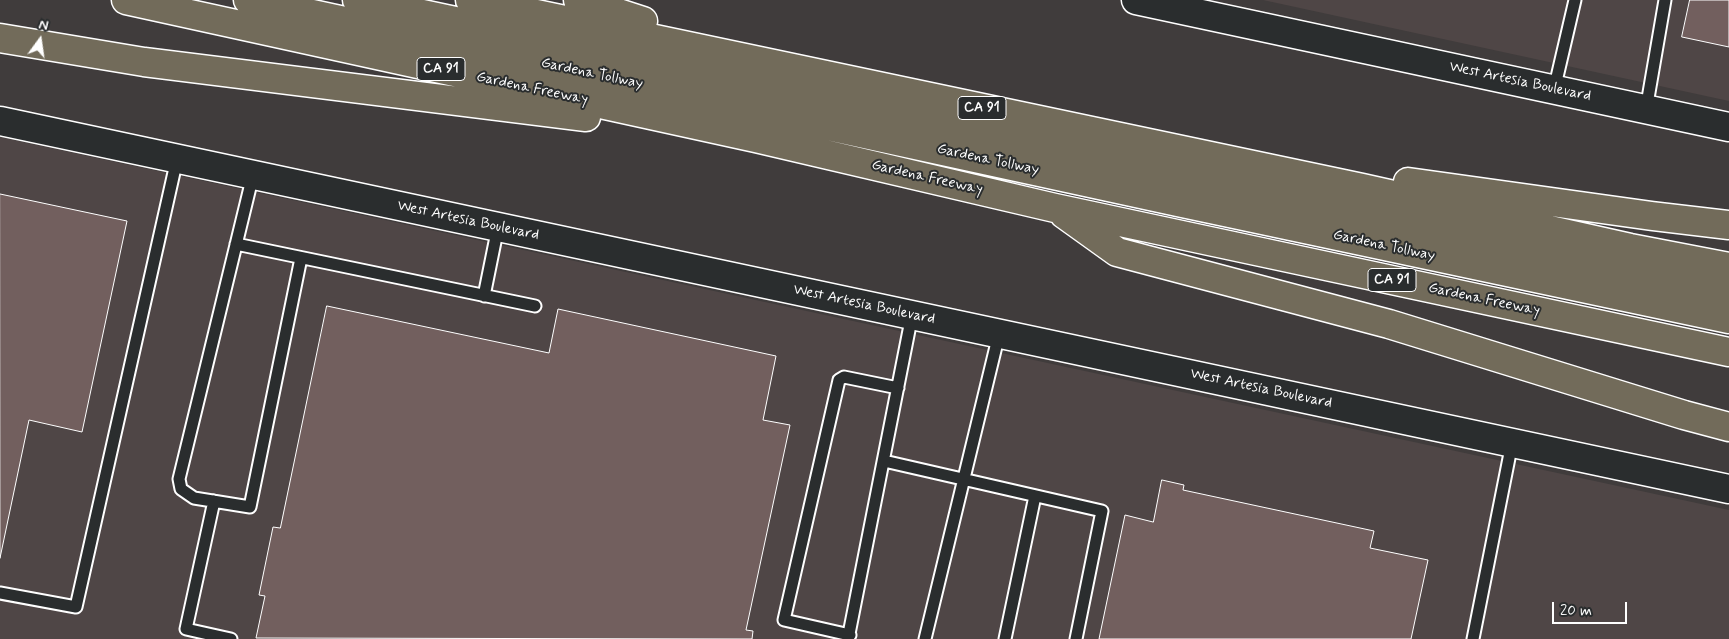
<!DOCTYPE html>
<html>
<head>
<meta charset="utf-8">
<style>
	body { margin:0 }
	#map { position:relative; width:1729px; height:639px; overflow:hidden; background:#403c3c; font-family:Mynerve,sans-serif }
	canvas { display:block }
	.north { position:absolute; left:15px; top:15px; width:50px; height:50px; -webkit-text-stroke:4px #2a2d2e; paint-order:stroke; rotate:14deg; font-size:14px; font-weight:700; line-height:20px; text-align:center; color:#fff }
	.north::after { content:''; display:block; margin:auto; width:18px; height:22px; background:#fff; clip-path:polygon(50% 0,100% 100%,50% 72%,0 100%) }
	.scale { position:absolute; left:1552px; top:602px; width:75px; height:22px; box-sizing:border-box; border:2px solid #fff; border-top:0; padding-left:6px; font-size:15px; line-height:18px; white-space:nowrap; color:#fff; -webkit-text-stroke:4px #2a2d2e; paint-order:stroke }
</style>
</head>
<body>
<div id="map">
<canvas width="1729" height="639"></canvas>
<div class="north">N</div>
<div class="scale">20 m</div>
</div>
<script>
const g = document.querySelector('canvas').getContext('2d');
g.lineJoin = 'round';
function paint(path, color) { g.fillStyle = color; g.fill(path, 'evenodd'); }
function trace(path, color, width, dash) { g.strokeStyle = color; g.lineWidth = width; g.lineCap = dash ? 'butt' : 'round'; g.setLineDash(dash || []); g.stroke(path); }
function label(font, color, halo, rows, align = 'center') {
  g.font = font + ' Mynerve,sans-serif'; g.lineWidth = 4; g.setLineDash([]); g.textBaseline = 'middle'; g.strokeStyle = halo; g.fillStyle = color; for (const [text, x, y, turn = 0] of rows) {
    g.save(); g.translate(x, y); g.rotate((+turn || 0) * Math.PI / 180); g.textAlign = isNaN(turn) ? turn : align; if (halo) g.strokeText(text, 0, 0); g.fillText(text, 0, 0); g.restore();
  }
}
const built = new Path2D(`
	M1263,0H1729V101Z
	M0,137L1729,510V639H0Z`);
const building = new Path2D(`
	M1690,0H1729V47L1682,37Z
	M0,194L127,221L82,432L29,420L0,558Z
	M327,306L549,353L558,309L776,356L763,420L790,425L746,630L753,631L752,639L256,638L265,596L259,595L273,527L280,528Z
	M1162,480L1184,485L1183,490L1374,531L1370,548L1428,560L1411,639H1099L1125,515L1153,522Z`);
const lane = new Path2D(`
	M1554,90L1575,0
	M1646,110L1665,0
	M253,175L179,479L181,489L194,498L250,507L301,258
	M236,244L535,306
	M484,296L498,227
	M884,461L1102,511L1076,639
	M214,501L186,629L231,639
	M0,593L76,607L177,159
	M850,635L784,620L839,380L844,377L898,388
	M848,639L912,315
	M925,639L999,334
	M1005,639L1035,496
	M1473,639L1512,443`);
const secondary = new Path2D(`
	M1136,0L1729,127
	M0,121L1729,489`);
const highway = new Path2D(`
	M126,0L756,138L1055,208L1729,352
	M248,0L1178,202L1729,319
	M357,0L1729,293
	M470,0L1362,188L1630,248L1729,267
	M578,0L643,21
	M0,38L144,62L586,117
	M1408,182L1652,216L1729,225
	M1064,214L1117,252L1389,324L1684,415L1729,427`);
const shields = [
	[441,69,48],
	[982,108,48],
	[1392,280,48]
];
const shieldNames = [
	["CA 91",441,69],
	["CA 91",982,108],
	["CA 91",1392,280]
];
const streetNames = [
	["Gardena Tollway",592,74,12],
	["West Artesia Boulevard",1520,82,12],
	["Gardena Freeway",532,89,12],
	["Gardena Tollway",988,160,12],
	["Gardena Freeway",927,178,13],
	["West Artesia Boulevard",468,221,12],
	["Gardena Tollway",1384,246,12],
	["Gardena Freeway",1484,300,12],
	["West Artesia Boulevard",864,305,12],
	["West Artesia Boulevard",1261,389,12]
];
paint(built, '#4f4646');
paint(building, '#725f5e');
trace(building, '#fff', 1);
trace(lane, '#fff', 15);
trace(secondary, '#fff', 31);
trace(highway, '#fff', 31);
trace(lane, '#2a2d2e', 11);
trace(secondary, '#2a2d2e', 28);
trace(highway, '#726b5a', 28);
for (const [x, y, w] of shields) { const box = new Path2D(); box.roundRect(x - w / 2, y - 11.5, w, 23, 4); g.fillStyle = '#2a2d2e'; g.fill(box); trace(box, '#fff', 1); }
label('bold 14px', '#fff', null, shieldNames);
label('15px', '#fff', '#2a2d2e', streetNames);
</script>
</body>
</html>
